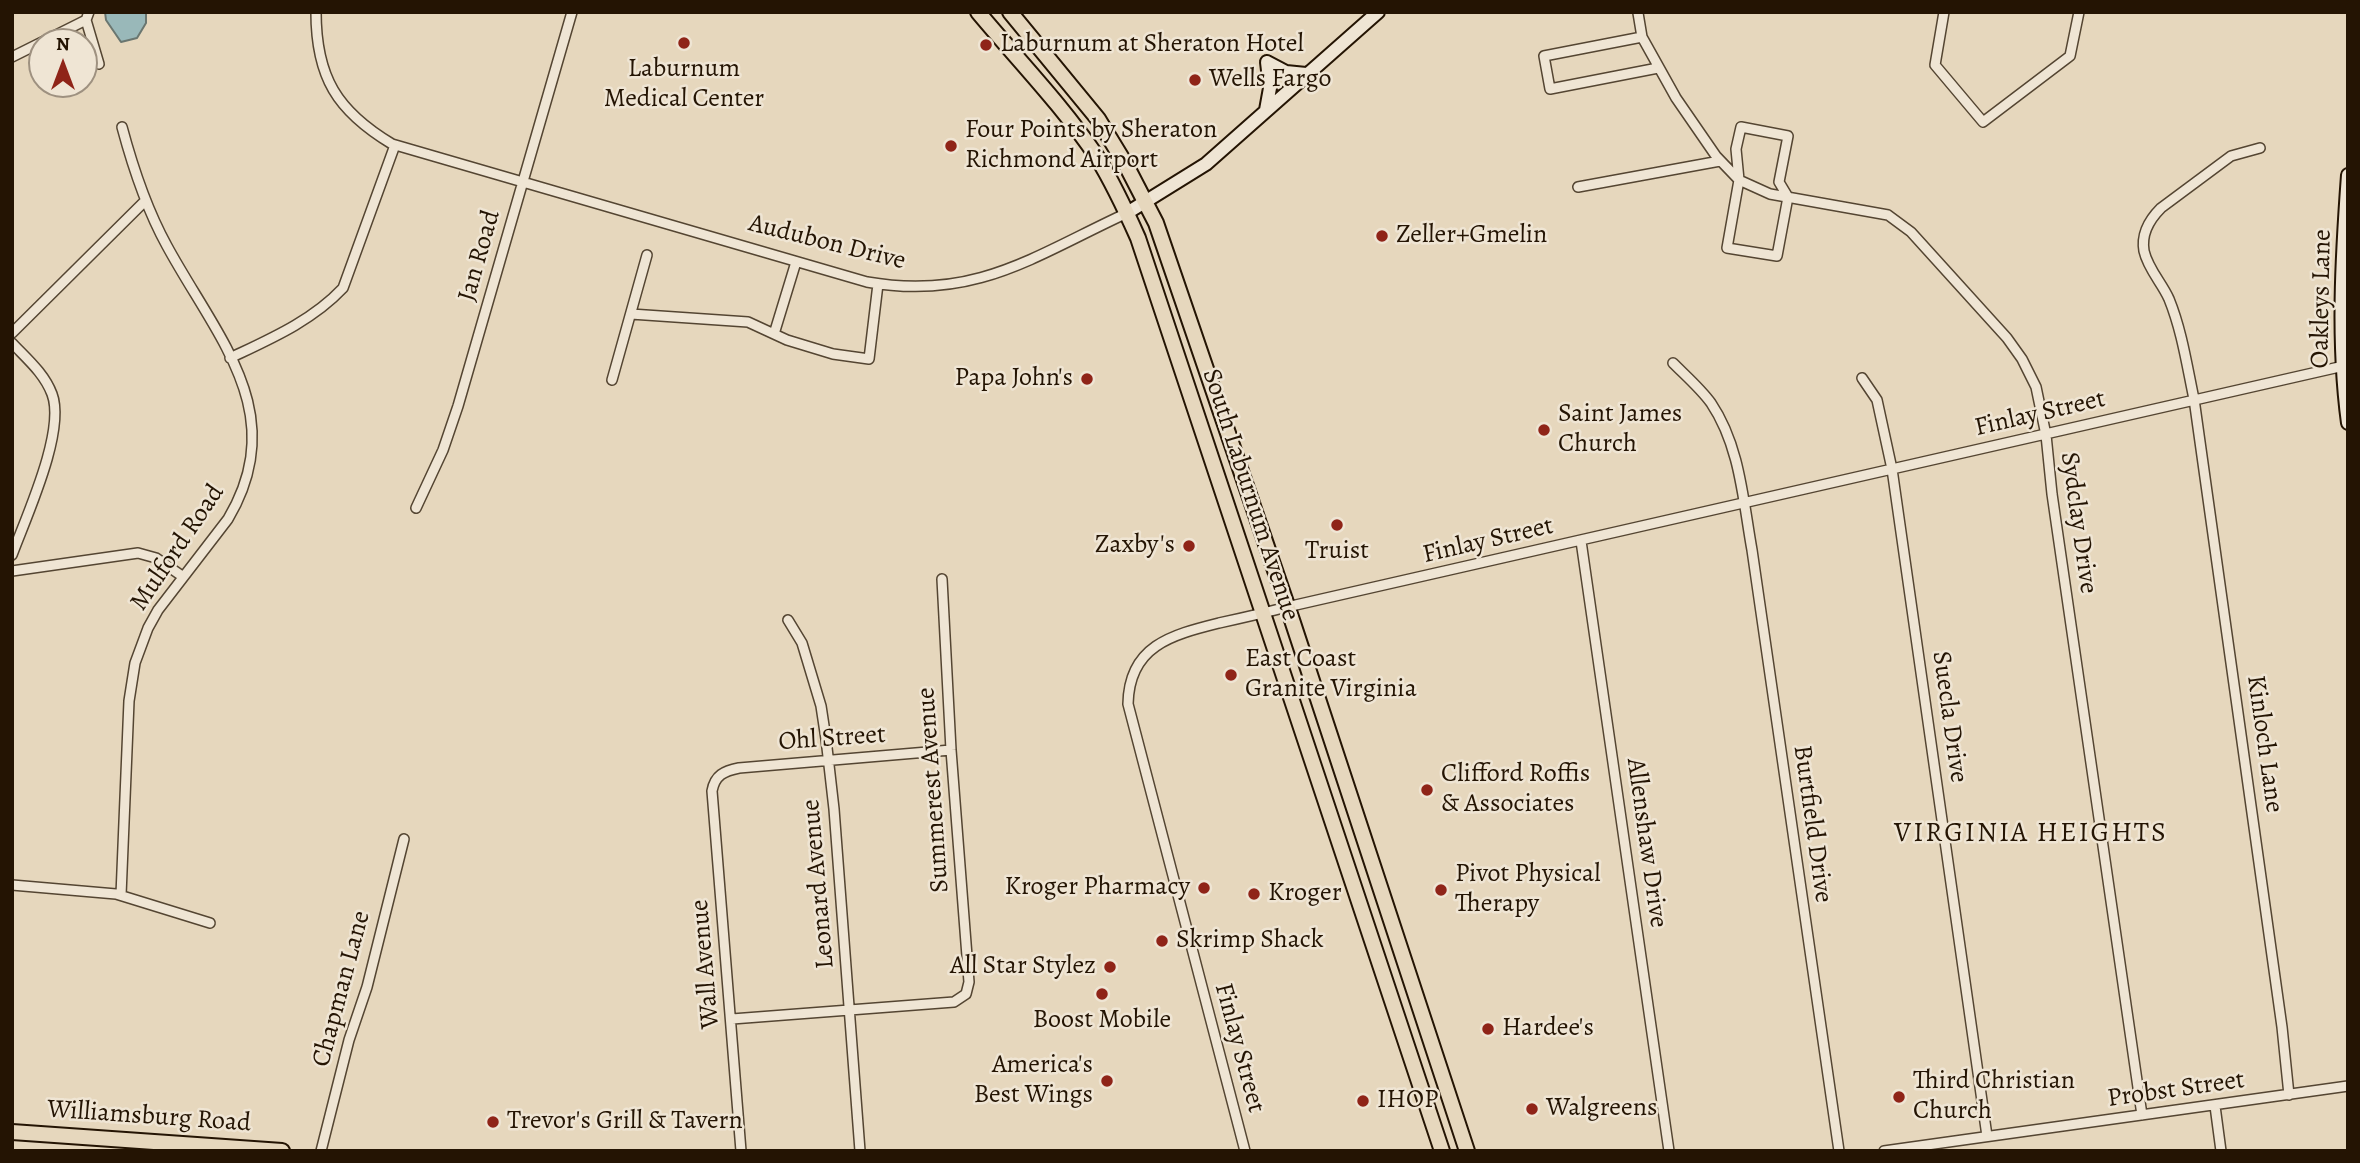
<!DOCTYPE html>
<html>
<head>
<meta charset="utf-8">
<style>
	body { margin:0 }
	#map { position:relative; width:2360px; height:1163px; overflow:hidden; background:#e6d7bd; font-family:Alegreya,serif }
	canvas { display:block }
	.frame { position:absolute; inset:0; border:14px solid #241403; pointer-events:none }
	.north { position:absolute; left:28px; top:28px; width:70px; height:70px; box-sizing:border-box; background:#efe5d4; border:2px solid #9e9180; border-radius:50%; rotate:0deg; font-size:19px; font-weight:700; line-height:28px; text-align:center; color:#241403 }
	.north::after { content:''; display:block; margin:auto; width:24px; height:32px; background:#8f2418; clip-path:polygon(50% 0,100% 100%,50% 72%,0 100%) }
</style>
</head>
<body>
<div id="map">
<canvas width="2360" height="1163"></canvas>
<div class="frame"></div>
<div class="north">N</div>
</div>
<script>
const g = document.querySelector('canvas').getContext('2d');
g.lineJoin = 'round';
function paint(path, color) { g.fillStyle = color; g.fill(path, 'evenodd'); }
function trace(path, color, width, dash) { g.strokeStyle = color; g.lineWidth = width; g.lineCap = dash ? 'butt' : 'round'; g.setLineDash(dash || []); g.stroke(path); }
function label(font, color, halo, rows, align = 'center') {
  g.font = font + ' Alegreya,serif'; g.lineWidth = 5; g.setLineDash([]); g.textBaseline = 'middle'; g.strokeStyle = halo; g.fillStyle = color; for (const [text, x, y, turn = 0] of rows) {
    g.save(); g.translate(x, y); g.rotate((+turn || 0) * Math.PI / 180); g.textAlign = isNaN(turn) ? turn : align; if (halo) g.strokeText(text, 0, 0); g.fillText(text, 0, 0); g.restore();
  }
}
const water = new Path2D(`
	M105,12H146V23L137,38L121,42L106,20Z`);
const street = new Path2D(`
	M89,12L86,20L99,64
	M316,12C316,77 337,111 392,144L867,282C975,301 1034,256 1127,213
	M1944,12L1935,65L1983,122L2070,56L2079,12
	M1638,13L1642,37L1676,98L1716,156L1739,180L1770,194L1888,215L1911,232L2007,338L2022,359L2036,387L2046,435L2052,494L2142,1115
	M1642,37L1544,56L1550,89L1658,68
	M42,42L86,20
	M12,57L42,42
	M1741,127L1788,136L1779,182L1788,197L1777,256L1727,248L1739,180L1736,149Z
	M2260,148L2231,156L2161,208C2150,219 2141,234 2144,251C2148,269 2162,283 2169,299C2182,331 2187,366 2194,399L2282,1027L2289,1095
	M1578,187L1720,161
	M631,314L748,322L787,340L833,354L869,359L878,284
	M12,333L145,201
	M774,334L796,262
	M12,343C27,359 44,373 52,394C66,431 26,517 12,555
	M230,358C270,339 312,321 343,288L395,145
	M1673,363C1686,376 1701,389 1711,403C1740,446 1743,500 1752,550L1839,1151
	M1862,378L1877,400L1892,469L1987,1136
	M612,380L647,255
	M416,508L443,450L458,406L572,12
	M1581,541L1669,1151
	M12,571L138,553L156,558L182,576
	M788,620L802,643L821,706L826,739L834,809L860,1151
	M12,885L116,894L210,923
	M121,895L129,701L135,663L148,628L158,610L228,519C291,413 217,338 167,246C146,208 133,168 122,127
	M732,1019L954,1002L966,994L969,982L951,750L942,579
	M2215,1106L2221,1151
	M321,1151L349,1040L367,987L404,839
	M741,1151L712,791C715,775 724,771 739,768L951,750
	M1245,1151L1128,704C1129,646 1171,635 1219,623C1242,618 1264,613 1287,607L2348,365
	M1884,1151L2348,1086`);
const secondary = new Path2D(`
	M1267,62L1286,72L1306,74
	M1266,110L1270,88L1267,62
	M2348,175C2342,257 2337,341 2348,423
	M1127,213L1206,164L1378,12`);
const primary = new Path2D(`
	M978,12C1018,60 1062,105 1097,157C1113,183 1126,211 1138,238L1442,1151
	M1010,12L1098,119L1126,165L1156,223L1292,620L1467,1151
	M12,1132L282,1151`);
const markers = [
	[684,43,7,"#8f2418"],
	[986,45,7,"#8f2418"],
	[1195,80,7,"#8f2418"],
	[951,146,7,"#8f2418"],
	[1382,236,7,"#8f2418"],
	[1087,379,7,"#8f2418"],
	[1544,430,7,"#8f2418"],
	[1337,525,7,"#8f2418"],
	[1189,546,7,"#8f2418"],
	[1231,675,7,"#8f2418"],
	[1427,790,7,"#8f2418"],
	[1204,888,7,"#8f2418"],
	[1441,890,7,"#8f2418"],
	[1254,894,7,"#8f2418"],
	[1162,941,7,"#8f2418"],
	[1110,967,7,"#8f2418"],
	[1102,994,7,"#8f2418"],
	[1488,1029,7,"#8f2418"],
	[1107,1081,7,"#8f2418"],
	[1899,1097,7,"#8f2418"],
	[1363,1101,7,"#8f2418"],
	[1532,1109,7,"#8f2418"],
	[493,1122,7,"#8f2418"]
];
const poiNames = [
	["Laburnum at Sheraton Hotel",1000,45],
	["Laburnum",684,70,"center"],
	["Medical Center",684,100,"center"],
	["Wells Fargo",1209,80],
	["Four Points by Sheraton",965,131],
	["Richmond Airport",965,161],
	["Zeller+Gmelin",1396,236],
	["Papa John's",1073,379,"right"],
	["Saint James",1558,415],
	["Church",1558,445],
	["Zaxby's",1175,546,"right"],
	["Truist",1337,552,"center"],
	["East Coast",1245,660],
	["Granite Virginia",1245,690],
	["Clifford Roffis",1441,775],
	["& Associates",1441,805],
	["Pivot Physical",1455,875],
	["Therapy",1455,905],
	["Kroger Pharmacy",1190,888,"right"],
	["Kroger",1268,894],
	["Skrimp Shack",1176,941],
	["All Star Stylez",1096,967,"right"],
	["Boost Mobile",1102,1021,"center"],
	["Hardee's",1502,1029],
	["America's",1093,1066,"right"],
	["Best Wings",1093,1096,"right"],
	["Third Christian",1913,1082],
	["Church",1913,1112],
	["IHOP",1377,1101],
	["Walgreens",1546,1109],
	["Trevor's Grill & Tavern",507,1122]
];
const streetNames = [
	["Audubon Drive",827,243,14],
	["Jan Road",480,256,-74],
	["Oakleys Lane",2322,299,-89],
	["Finlay Street",2040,414,-13],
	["South Laburnum Avenue",1250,495,72],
	["Sydclay Drive",2078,523,82],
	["Finlay Street",1488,541,-13],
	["Mulford Road",178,548,-56],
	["Suecla Drive",1949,717,82],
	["Ohl Street",832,739,-4],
	["Kinloch Lane",2264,744,82],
	["Summerest Avenue",934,790,-94],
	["Burtfield Drive",1812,824,82],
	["Allenshaw Drive",1646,843,82],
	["Leonard Avenue",819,884,-95],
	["Wall Avenue",706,964,-95],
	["Chapman Lane",342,989,-75],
	["Finlay Street",1239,1048,75],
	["Probst Street",2176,1090,-8],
	["Williamsburg Road",149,1117,4]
];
const neighbourhoodNames = [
	["VIRGINIA HEIGHTS",2031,834]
];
paint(water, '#99b8b9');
trace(water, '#6a7670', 2);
trace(street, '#544532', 12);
trace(secondary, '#241403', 16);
trace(primary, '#241403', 18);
trace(street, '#efe5d4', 9);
trace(secondary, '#efe5d4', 12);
trace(primary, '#e6d7bd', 14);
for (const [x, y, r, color] of markers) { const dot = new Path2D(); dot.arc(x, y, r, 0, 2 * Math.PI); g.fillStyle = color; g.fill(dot); trace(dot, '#efe5d4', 2.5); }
label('26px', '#241403', '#efe5d4', poiNames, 'left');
label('26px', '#241403', '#efe5d4', streetNames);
g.letterSpacing = '2px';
label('28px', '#241403', '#efe5d4', neighbourhoodNames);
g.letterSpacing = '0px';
</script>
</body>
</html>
